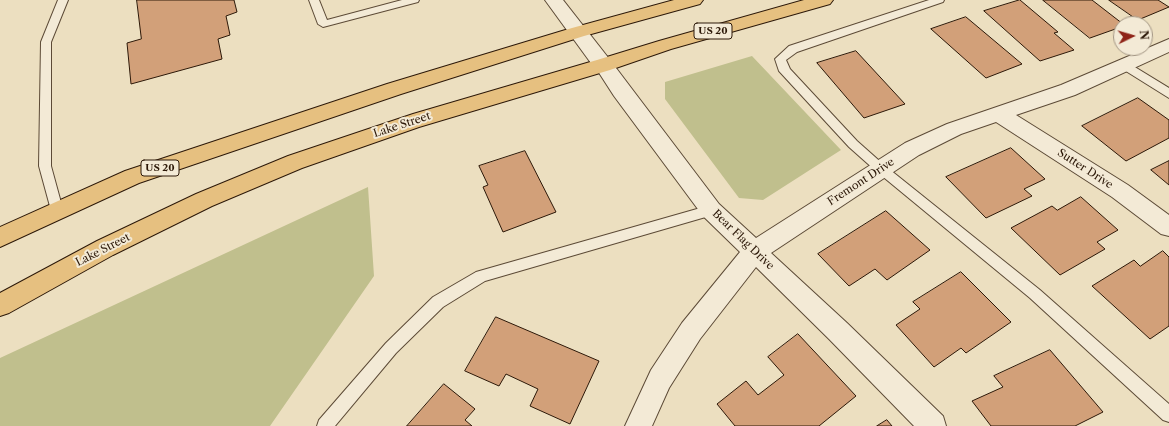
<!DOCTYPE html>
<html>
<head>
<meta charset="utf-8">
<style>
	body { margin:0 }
	#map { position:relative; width:1169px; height:426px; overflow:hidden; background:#ecdfc0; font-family:"Libre Caslon Text",serif }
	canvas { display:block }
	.north { position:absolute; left:1113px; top:16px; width:40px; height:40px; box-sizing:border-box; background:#f3ead6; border:1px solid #a39684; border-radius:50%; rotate:85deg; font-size:11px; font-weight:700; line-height:16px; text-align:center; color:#2c1808 }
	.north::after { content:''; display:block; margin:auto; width:14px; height:18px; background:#8f2418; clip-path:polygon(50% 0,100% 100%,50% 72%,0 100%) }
</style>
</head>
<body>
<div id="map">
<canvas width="1169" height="426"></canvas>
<div class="north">N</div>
</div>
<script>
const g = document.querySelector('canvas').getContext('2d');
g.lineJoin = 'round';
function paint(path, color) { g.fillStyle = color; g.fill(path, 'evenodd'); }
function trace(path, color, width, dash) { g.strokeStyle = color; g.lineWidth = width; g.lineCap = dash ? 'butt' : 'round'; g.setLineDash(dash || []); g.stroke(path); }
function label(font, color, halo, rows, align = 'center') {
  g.font = font + ' "Libre Caslon Text",serif'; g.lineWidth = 4; g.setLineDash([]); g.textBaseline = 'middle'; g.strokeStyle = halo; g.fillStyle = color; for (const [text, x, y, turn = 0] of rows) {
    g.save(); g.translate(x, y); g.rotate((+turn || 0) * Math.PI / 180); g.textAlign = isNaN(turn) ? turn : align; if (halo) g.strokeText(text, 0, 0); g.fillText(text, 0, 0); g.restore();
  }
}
const green = new Path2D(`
	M752,56L841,150L763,200L739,198L665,99V82Z
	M368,187L374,276L270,426H0V358Z`);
const building = new Path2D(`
	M137,0H234L237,12L226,16L230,35L218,39L222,59L131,84L127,43L141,39Z
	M1020,0L1058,32L1054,33L1074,50L1040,61L984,11Z
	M1043,0H1092L1123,24H1121V27L1090,38Z
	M1109,0H1158L1169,7L1138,20Z
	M966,17L1022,64L986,78L931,29Z
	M856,51L905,104L864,118L817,63Z
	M1138,98L1169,120V138L1126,161L1082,126Z
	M1011,148L1045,179L1024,189L1032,196L986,218L946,177Z
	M525,151L556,212L503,232L483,187L488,185L479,166Z
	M1169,161V185L1151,170Z
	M1081,197L1118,230L1097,242L1105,249L1060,275L1011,228L1052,206L1057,210Z
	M886,211L930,250L887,280L875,269L849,286L818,254Z
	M1163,251L1169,257V326L1150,339L1092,286L1134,260L1140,266Z
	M961,272L1011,322L966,353L961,348L934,367L896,325L920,309L913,302Z
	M496,317L599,361L570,424L530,406L538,389L506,374L499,386L465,371Z
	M798,334L856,396L819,426H735L717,404L746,381L758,395L784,375L768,357Z
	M1050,350L1103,412L1075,426H991L972,401L1003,387L994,376Z
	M444,384L475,409L465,420L472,426H407Z
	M887,420L892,426H877Z`);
const service = new Path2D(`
	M58,0H68L51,42V166L63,210L62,214L57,215L52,214L51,210L39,166L41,42Z
	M309,0H319L327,20L402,0H419L418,2L323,27L318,24Z
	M929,0H944L943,2L797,52L786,60L790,69L857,141L884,165L1040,290L1169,404V422L1163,420L1030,298L876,171L849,147L779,71L775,59L789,46Z
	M1125,61L1169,88V98L1121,68L1120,65L1121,62Z
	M711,205L716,206L717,210L716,214L485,281L443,307L396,353L335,426H317L319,420L386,343L433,297L476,272Z`);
const minor = new Path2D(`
	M1169,39V52L1075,95L1016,115L1128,185L1169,215V236L1161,234L1112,197L996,122L961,134L919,155L771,253L847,323L943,416L946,426H914L829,339L756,267L700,339L669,388L652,426H625L651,370L682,323L740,252L703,216L614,96L594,65L596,60L603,58L610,60L719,204L756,238L905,143L947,124L1061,85Z`);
const tertiary = new Path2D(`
	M545,0H563L610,60L612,65L610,70L603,72L596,70Z`);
const trunk = new Path2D(`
	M674,0H703L700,4L584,36L401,94L139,183L0,247V227L125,171L387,84L572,28Z
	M804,0H833L830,4L671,49L610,70L419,127L302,168L212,206L113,255L9,313L0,316V293L97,241L196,194L288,156L413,114L597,60L659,41Z`);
const shields = [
	[713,31,38],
	[160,168,38]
];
const shieldNames = [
	["US 20",713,31],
	["US 20",160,168]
];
const streetNames = [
	["Lake Street",402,125,-18],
	["Sutter Drive",1085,169,33],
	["Fremont Drive",861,182,-33],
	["Bear Flag Drive",743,240,44],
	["Lake Street",103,250,-27]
];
paint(green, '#c0bf8d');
paint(building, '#d2a079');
trace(building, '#2c1808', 1);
trace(service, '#5c4a36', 2);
trace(minor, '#5c4a36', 2);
trace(tertiary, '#5c4a36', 2);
trace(trunk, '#2c1808', 2);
paint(service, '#f3ead6');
paint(minor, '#f3ead6');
paint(tertiary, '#f3ead6');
paint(trunk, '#e6c080');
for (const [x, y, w] of shields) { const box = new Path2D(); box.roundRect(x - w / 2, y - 8, w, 16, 3); g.fillStyle = '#f3ead6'; g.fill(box); trace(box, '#2c1808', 1); }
label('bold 10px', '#2c1808', null, shieldNames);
label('11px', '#2c1808', '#f3ead6', streetNames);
</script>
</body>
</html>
